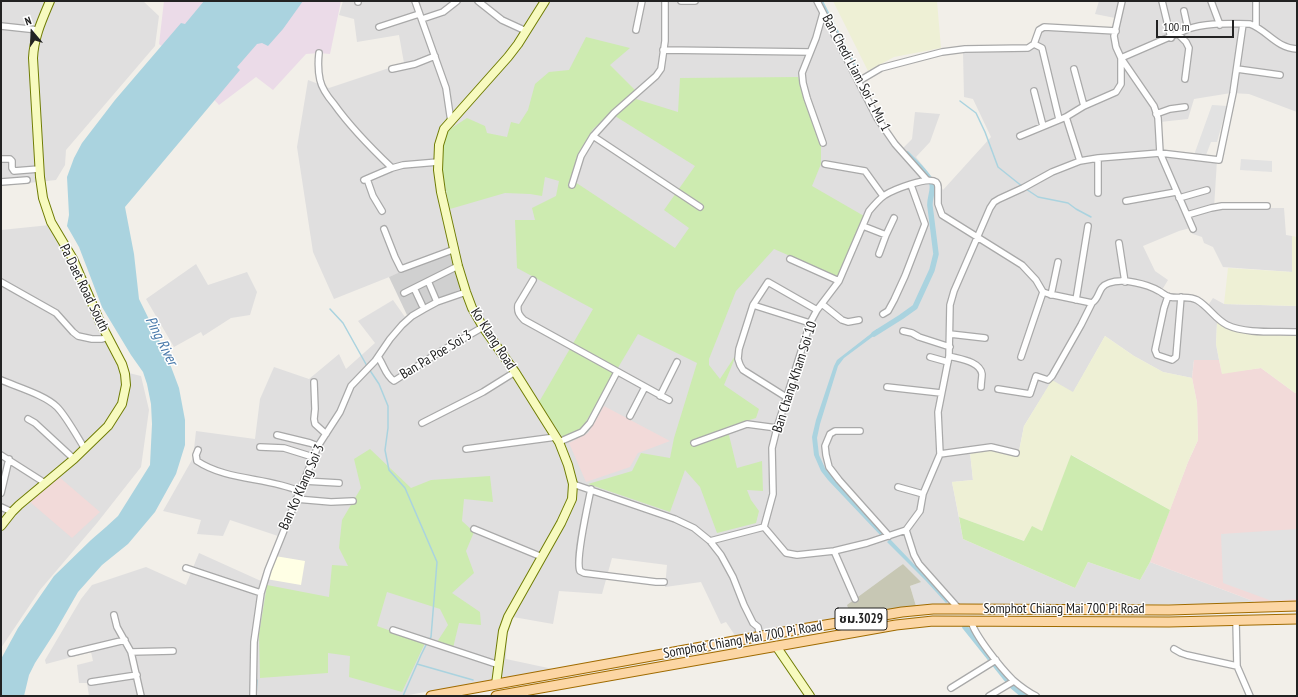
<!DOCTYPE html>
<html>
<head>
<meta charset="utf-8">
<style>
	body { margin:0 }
	#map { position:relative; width:1298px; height:697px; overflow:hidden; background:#f2efe9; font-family:"PT Sans Narrow",sans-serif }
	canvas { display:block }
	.frame { position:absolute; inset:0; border:2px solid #222; pointer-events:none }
	.north { position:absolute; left:12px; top:12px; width:40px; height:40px; -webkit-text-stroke:3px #fff; paint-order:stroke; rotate:341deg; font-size:11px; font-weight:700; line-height:16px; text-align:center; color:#222 }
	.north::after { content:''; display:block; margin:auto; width:14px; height:18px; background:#222; clip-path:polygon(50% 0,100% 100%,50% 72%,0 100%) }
	.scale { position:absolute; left:1156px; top:20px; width:78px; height:18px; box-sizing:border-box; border:2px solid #222; border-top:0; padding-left:5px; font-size:12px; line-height:14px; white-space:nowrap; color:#222; -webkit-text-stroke:3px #fff; paint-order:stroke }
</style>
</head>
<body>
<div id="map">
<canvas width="1298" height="697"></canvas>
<div class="frame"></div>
<div class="north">N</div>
<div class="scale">100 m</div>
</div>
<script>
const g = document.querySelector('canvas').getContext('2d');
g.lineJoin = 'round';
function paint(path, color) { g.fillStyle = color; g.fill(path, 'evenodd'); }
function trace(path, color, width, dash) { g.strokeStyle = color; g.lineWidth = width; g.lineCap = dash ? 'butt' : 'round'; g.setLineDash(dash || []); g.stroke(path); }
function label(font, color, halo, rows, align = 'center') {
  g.font = font + ' "PT Sans Narrow","Noto Sans Thai",sans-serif'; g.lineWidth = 3; g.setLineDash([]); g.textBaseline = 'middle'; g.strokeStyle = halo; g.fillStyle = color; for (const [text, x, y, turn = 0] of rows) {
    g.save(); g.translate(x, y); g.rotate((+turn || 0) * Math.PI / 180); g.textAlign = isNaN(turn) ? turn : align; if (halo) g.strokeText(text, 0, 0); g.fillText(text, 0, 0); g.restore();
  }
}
const residential = new Path2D(`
	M1,1H143L159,16L155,46L66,150L65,165L56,180L1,186Z
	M343,1H814L875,117L900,151L912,139L915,112L940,114L930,142L916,157L931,176L938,180L943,190L991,137L973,99L964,97L963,52L1033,48L1039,33L1043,30L1111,34L1115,18L1095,14L1099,1H1297V112L1249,94L1231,93L1194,99L1188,119L1160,122L1162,155L1217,160L1214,208H1284L1286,235L1292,236V272L1223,267L1213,247L1204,243L1202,237L1193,234L1190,228L1179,231L1143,246L1155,271L1168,280L1162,290L1174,299L1194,301L1205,310L1213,298L1224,304L1297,306V336L1254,334L1237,332L1217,323L1216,344L1219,360H1194L1192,378L1163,372L1134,356L1105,336L1073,393L1052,381L1024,426L1018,456L991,449L970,453L973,480L952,482L963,539L1075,588L1088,562L1140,580L1150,562L1261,604H941L916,606L910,586L920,582L903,564L851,616L736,637L726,622L721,624L701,582L665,587L667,565L612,558L602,594L559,591L553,624L513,617L507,631L506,659L553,669L403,696H89L87,683H79L77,665L93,661L91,652L46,664L45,660L81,599L92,585L146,567L186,585L199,553L261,581L278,536L230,520L223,536L197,534L201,520L163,511L193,458L196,431L255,439L260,399L274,367L309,379L339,354L346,369L375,343L358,321L393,300L405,317L462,290L452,252L334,299L313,252L297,147L308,80L329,88L404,63L399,35L357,42L354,19L339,15Z
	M50,225L76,271L91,314L121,371L141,376L149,410L141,467L97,523L40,590L1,648V230Z
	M196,264L208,285L247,272L257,292L250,315L231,318L203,336L201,332L174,347L146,299Z`);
const commercial = new Path2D(`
	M1194,360H1219L1222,373L1261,368L1295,393L1297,392V603L1261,604L1150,562L1188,462L1198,440L1197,403L1192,378Z
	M604,406L670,441L638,453L630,467L586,482L569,443L588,433Z
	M58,476L100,512L72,538L30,502Z`);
const industrial = new Path2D(`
	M164,1H341L330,54L319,53L306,54L273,90L256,77L219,105L176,59L159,44Z`);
const education = new Path2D(`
	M275,556L305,561L301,585L266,579Z`);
const religious = new Path2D(`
	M450,254L461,289L407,315L389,277L416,265Z`);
const construction = new Path2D(`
	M903,564L921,582L910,586L916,606L851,616L847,605Z`);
const farmland = new Path2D(`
	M833,1H937L941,48L894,57L868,71Z
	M1292,236L1297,237V306L1224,304L1228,268L1292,272Z
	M1217,323L1237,332L1254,334L1297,336V392L1295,393L1261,368L1222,374L1216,344Z
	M1105,336L1134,356L1163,372L1192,378L1197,403L1198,440L1188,462L1170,510L1072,455L1042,531L1025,541L959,517L952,482L973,480L970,452L991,449L1018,456L1024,426L1052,380L1073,392Z`);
const grass = new Path2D(`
	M586,37L630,48L610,65L636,91L593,129L577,156L572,180L675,248L689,228L664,210L695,166L615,116L636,99L678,112L680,78L798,77L821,145V164L812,186L864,216L838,277L774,249L736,291L709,359V365L720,379L737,353L724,385L759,409L756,418L727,427L737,468L762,461L763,491L747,490L751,500L759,511L756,523L717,533L700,487L685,470L670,512L588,484L632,471L641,453L670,458L674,438L697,363L638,334L581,430L563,438L539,402L593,309L517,268L515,220H535L532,208L556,196L559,181L545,177L542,196L530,194L505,193L450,209L443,175L442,148L447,131L467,118L485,126L487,133L507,137L511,122L519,124L528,110L535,84L549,72L569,70Z
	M370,449L411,488L431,480L490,476L493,502L464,499L462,521L474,532L466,551L474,573L452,593L480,612L481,625L459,623L453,648L437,642L448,625L440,609L387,592L377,626L425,643L402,692L349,677L350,656L328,653V673L260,678L259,634L267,585L329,597L332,565L348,566L339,548L342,520L361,488L354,459Z
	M1071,455L1170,510L1150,562L1140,580L1088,562L1075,588L963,539L959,517L1024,541L1032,526L1042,531Z`);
const parking = new Path2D(`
	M1212,105L1227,106L1217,142H1211L1206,155H1194Z
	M1241,159L1272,161V172L1240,170Z
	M1297,529V599L1272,601L1223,583L1221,534Z`);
const water = new Path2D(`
	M204,1H303L283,29L268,46L262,43L257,44L237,67L240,70L125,207L134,254L139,299L167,356L179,388L185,420V445L176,474L155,512L128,544L102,565L78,592L55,632L35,663L29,675L24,696H1V659L18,628L54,576L91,540L106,527L118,516L150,465L152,424L151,404L147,384L143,372L131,355L102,307L79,247L67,226L69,215L67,177L74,158L82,143L115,100L181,23L185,24Z
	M877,329L879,332L844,358L838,366L820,424L817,438L819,455L825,468L886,535L881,536L828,480L821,471L814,455L812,437L816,420L834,366L837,360Z
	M890,539L949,601L946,603L926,581L887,542Z`);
const stream = new Path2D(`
	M960,101L976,113L985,132L998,167L1023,187
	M1026,189L1038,197L1068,203L1076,209L1091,217
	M330,309L343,323L367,366
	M369,369L379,384L388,406V428L385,450L389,470L405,488L437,562L431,637L429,640
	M417,664L473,680
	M256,696L257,680
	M403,696L421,655L427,643`);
const canal = new Path2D(`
	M820,1L859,77
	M874,334L901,317L915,307L932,270L936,254L930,206C929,199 934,190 932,184C929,174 914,161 907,154
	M965,627L1012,686L1024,696`);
const street = new Path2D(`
	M415,1L446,88L451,122
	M478,1L502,20L526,31
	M681,1H695
	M817,1L877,118L895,144L927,180
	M1122,1L1114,36L1116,47L1121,58L1154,106L1158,118L1160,153L1193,229
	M1162,1L1171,38
	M1211,1L1220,25
	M1256,1V26
	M358,2V1
	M1184,11L1188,29
	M422,19L443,12L457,1
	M1,26L38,30
	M379,27L419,14
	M636,30L642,1
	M1178,34L1186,42L1189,48L1185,79
	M1034,44L1042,48L1059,119
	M663,50L810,52
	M319,53C318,62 318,71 320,80C322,89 328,97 334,104C351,128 371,148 392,168
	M1121,58L1188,29C1207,22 1230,24 1250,24C1267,30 1276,48 1297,49
	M392,69L415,64L435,56
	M1074,69L1084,106
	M1237,69L1280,75
	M859,81L881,68L942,52L965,49L1028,48L1034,44L1039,30L1044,27L1116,31
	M1034,91L1043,126
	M1156,114L1170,109L1185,107
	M1066,117L1080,161
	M593,136L700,207
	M1020,136L1066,117L1084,106L1116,92L1121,84V59
	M823,143L807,98L803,83L802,73L816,38L823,13
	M1,159H10L12,161V168L14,171L39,169
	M825,164L865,171L883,196
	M367,179L373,196L382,211
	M364,180L392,168L403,165L438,162
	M1,182L27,180
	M572,185L581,156L593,136L614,113L656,76L661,69L665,41V1
	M1098,193V158
	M1179,198L1207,190
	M1126,201L1176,192
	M1187,215L1211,208L1222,206H1267
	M863,226L886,235
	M384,229L395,257L401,269L455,249
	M1119,243L1125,282
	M879,254L886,235L894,218
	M790,259L839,281
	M533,280L518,305C517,312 519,315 524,320L669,400
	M428,281L437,302
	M1,282L56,313L73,332L78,336L92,339H102L108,337
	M414,288L422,305
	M404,293L458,266
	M1051,295L1058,262
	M1168,296L1164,308L1155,350L1157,355L1172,360L1176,357L1181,297
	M1076,300L1088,226
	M822,304L842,320L848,322L859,320
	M753,305L810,323
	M883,314L888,311L894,300L905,276L925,224L911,185
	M903,331L912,333L919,337L950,347
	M950,334L985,338
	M949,356C959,359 980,361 982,374C982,378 981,382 981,387
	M378,357C384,365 385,375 394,381L433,356L483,327
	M930,357L948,362
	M1021,357L1043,292
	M1,380C17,387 45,395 57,407C66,416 78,438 85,449
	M314,382L315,409L314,419L315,424L326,434
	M887,387L941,393
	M998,389L1030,394L1036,376L1048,380L1052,376L1081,325L1092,303
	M660,396L677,362
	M786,397L743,370L740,365L738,359L739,349L753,305L768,282L817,310
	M630,416L645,387
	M28,419L35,423L74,459
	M422,423L483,392L515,372
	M860,431H835L830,434L825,446L826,455L829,467L839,480L889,536
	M277,435L310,443L318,446
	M559,442L582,432L590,423L617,372
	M694,443L747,424L777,428
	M260,447L284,448L313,457
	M466,449L556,437
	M198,450L196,455L197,461C227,481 267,477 299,491
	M940,454L991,447L1016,453
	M1,455L45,483
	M304,481L339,483
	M573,484L675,519L694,528L710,541L721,555L733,577L744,605L753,623L758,627L760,636
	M898,487L923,494
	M591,489C588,504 575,561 580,571L584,573L656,582H664
	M1,493L9,459
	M296,499L331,502L353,501
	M1,507L12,512
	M764,527L773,494L772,448L777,428L810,323L817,310L839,281L869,211C874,205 879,199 885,195C893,190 927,176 936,182C938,184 938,185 938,187V204L942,215L1022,265L1036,280L1043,292L1049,294L1092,303C1101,297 1097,287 1109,283C1123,278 1147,284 1159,291C1163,293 1165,296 1170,297C1179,299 1188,295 1197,300C1209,307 1215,319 1227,325C1246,334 1276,331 1297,332
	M764,527L786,553L797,555L834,551L867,543L906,530
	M474,529L542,557
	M906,530L920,511L923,494L940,454L938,412L949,356L950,305L954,291L990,208L994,202L999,199L1023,188L1052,172L1080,161L1098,158L1160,153L1219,160L1233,93L1243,24
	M906,530L914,555L919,564L959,609
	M710,541L764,527
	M834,551L855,599
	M186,568L261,593
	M114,615L117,627L131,652L141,696
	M971,621C975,636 1001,668 1013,680C1020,686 1028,692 1036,696
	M1236,621L1237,666L1250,696
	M393,630L499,665
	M1174,649L1181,653L1187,655L1237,666
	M131,652L173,651
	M71,653L125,640
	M91,682L137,675
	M951,688L996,660
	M253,696L254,642L261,593L268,570L318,446L340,412L351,386L375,361L390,339L402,325L412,316L424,309L437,302L466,292
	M989,696L1014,681`);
const secondary = new Path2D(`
	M1,526L12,512L19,505L74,459L108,426L122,404L126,385L125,374L122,364L100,322L73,259L51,222L43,198L40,177L33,58C34,37 42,20 50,1
	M776,646L810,696
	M496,684L503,631L508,617L561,523L572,499L573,484L568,465L559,442L515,372L483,327L472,308L466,292L458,266L441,192L438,170L439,145L444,129L508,57L518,44L545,1`);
const primary = new Path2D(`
	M431,696L784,632L902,612L933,609H959L1169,610L1297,606
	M496,696L896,625L933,621L1169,622L1297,619`);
const shields = [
	[861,619,52]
];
const shieldNames = [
	["ชม.3029",861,619]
];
const streetNames = [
	["Ban Chedi Liam Soi 1 Mu 1",856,73,62],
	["Pa Daet Road South",84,288,64],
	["Ko Klang Road",493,339,57],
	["Ban Pa Poe Soi 3",436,355,-31],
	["Ban Chang Kham Soi 10",795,377,-72],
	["Ban Ko Klang Soi 3",302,487,-66],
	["Somphot Chiang Mai 700 Pi Road",1064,609],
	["Somphot Chiang Mai 700 Pi Road",743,640,-10]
];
const waterNames = [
	["Ping River",161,341,63]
];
paint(residential, '#e0dfdf');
paint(commercial, '#f2dad9');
paint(industrial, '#ebdbe8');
paint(education, '#ffffe5');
paint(religious, '#d0d0d0');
paint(construction, '#c7c7b4');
paint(farmland, '#eef0d5');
paint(grass, '#cdebb0');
paint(parking, '#e2e2e2');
paint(water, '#aad3df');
trace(stream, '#aad3df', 1.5);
trace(canal, '#aad3df', 5.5);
trace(street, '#a9a9a9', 8);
trace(secondary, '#707d05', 10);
trace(primary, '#a06b00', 11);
trace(street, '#fff', 5.5);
trace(secondary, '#f7fabf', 8);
trace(primary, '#fcd6a4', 9);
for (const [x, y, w] of shields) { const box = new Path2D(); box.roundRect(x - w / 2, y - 11, w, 22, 3); g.fillStyle = '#fff'; g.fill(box); trace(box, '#222', 1); }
label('bold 13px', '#222', null, shieldNames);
label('14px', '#222', '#fff', streetNames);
label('italic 15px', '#4a7aab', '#fff', waterNames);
</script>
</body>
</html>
